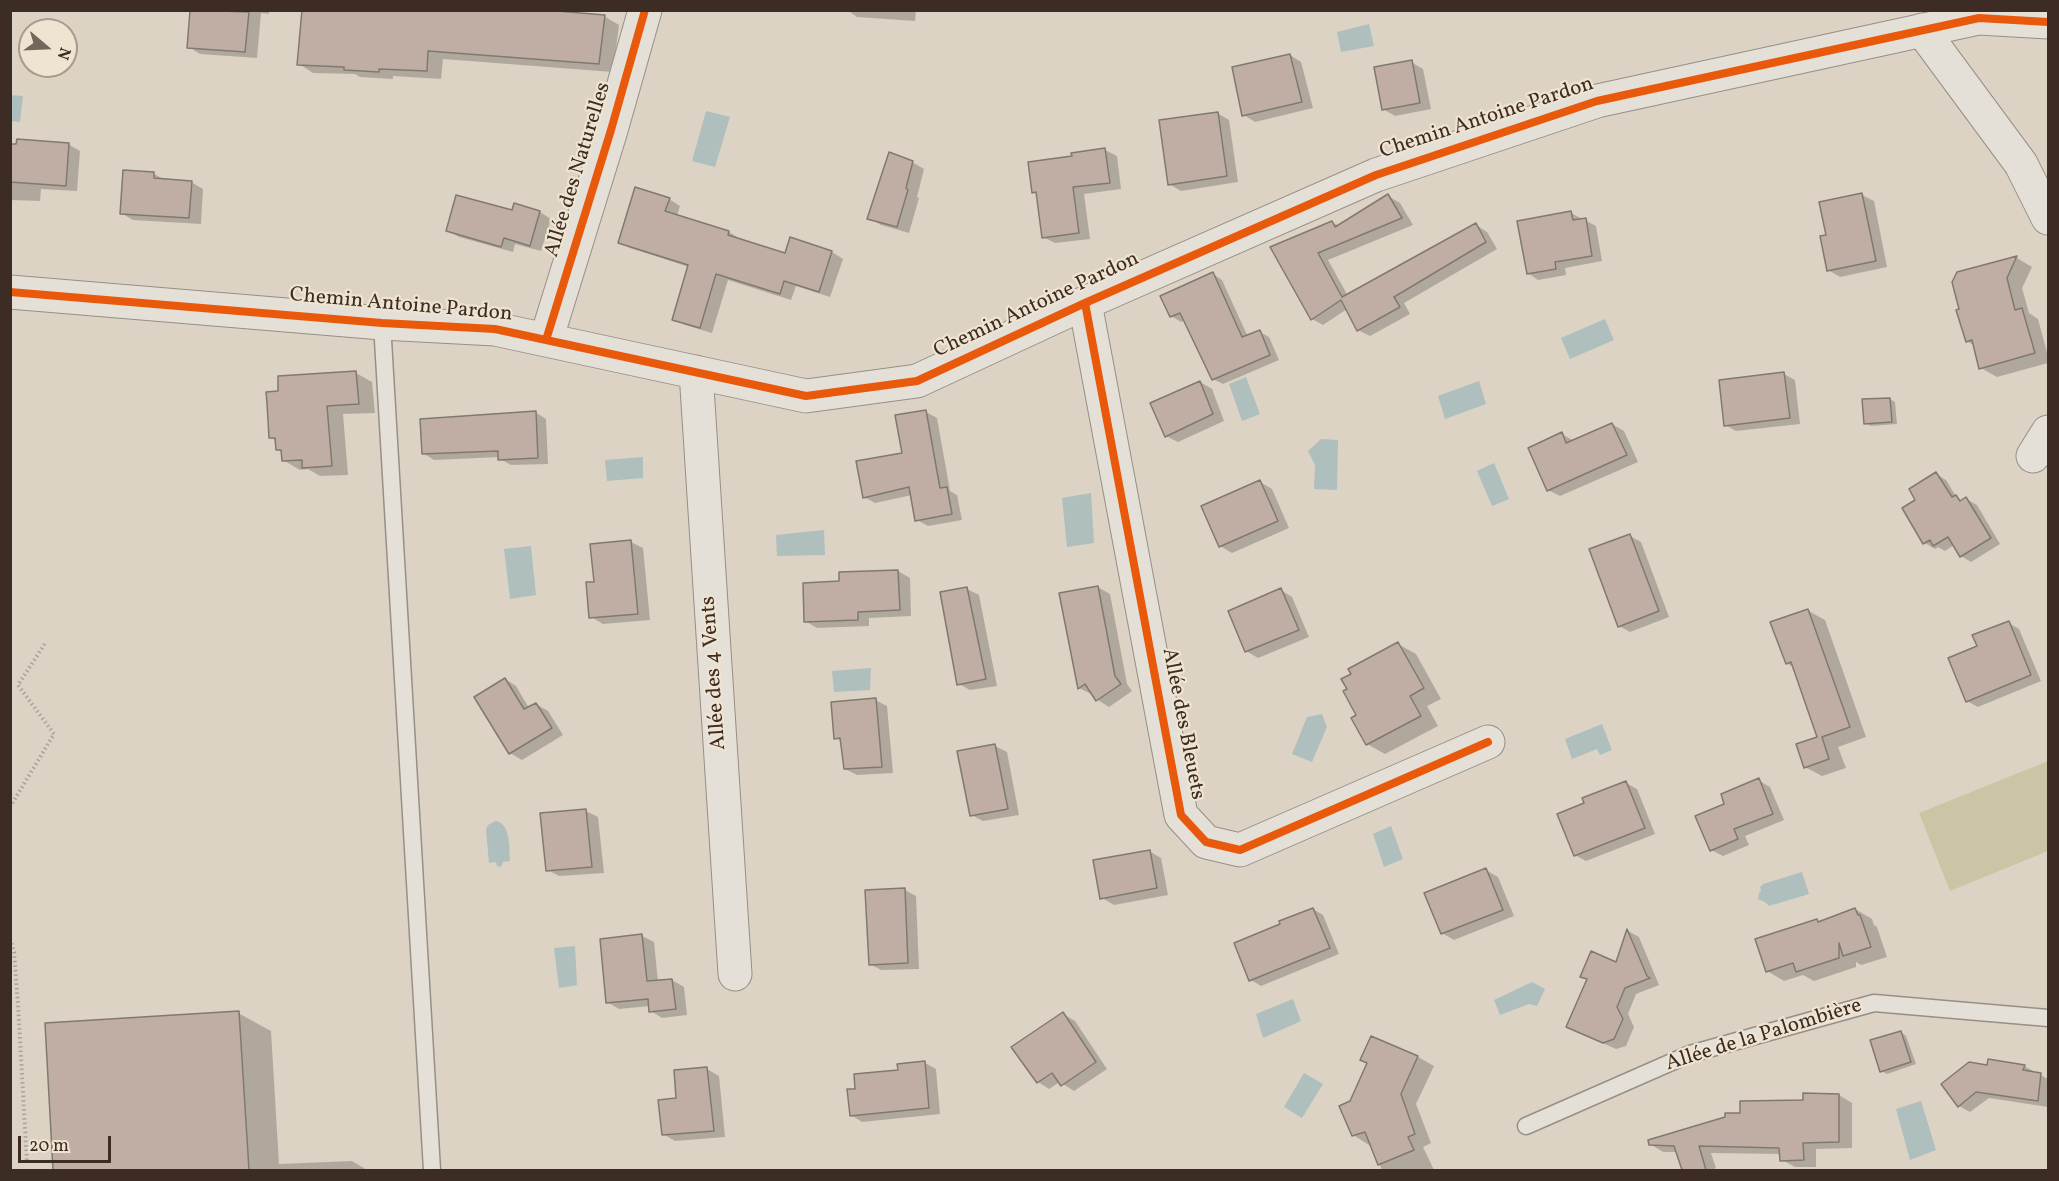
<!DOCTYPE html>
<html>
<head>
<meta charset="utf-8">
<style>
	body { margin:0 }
	#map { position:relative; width:2059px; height:1181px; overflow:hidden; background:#dcd3c4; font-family:Vollkorn,serif }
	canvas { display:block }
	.frame { position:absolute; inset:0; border:12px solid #3d2c23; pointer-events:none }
	.north { position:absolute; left:18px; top:18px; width:60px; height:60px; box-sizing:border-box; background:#efe4d2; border:2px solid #a89a8c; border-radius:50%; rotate:109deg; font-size:16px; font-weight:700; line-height:24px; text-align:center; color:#3d2c23 }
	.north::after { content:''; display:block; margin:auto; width:21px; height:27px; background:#75665b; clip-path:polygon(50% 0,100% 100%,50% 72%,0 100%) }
	.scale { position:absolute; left:18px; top:1136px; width:93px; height:27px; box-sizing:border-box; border:3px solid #3d2c23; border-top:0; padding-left:8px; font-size:18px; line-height:21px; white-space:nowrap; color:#3d2c23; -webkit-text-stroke:4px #efe4d2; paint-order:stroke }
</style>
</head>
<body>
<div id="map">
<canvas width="2059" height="1181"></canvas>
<div class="frame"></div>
<div class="north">N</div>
<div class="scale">20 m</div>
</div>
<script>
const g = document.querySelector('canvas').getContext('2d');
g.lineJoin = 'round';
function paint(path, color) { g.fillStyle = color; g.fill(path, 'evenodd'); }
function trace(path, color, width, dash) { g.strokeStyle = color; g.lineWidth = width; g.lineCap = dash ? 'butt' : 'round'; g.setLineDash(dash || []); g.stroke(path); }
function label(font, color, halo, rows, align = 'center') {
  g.font = font + ' Vollkorn,serif'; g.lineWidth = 4.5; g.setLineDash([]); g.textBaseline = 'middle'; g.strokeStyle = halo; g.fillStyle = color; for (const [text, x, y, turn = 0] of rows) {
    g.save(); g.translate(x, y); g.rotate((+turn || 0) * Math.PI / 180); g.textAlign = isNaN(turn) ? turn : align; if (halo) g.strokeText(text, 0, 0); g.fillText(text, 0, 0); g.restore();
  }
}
const green = new Path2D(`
	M2048,761V851L1950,891L1919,813Z`);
const water = new Path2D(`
	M1369,24L1374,46L1341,52L1337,32Z
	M10,95L23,96L20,122L11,121Z
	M706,111L730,117L715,167L692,161Z
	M1605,319L1614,340L1570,359L1561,338Z
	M1246,377L1260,414L1242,421L1229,384Z
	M1479,381L1486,404L1445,419L1438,396Z
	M1321,439L1338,440L1337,490L1314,489L1315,465L1308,451Z
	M643,457V478L607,481L605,460Z
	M1494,463L1509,499L1492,506L1477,471Z
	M1091,493L1094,543L1067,547L1062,498Z
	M824,530L825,555L777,556L776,535Z
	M531,546L536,595L510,599L504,549Z
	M871,668L870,690L834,692L832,671Z
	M1322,714L1327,727L1312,762L1292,754L1307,717Z
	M1602,724L1612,750L1600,755L1597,749L1572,759L1565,739Z
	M496,821C511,824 509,848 510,861L503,862L501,867L497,866L496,862L489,863L486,830L488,825Z
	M1391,826L1403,859L1384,867L1373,834Z
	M1802,872L1809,894L1769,906L1765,902L1758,899L1759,893L1761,891L1760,887L1763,884Z
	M575,946L577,985L559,988L554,948Z
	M1532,982L1545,989L1537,1006L1529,1004L1500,1015L1494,1000Z
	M1293,999L1301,1021L1263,1038L1256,1014Z
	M1304,1073L1323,1084L1302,1118L1284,1107Z
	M1921,1101L1936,1150L1910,1160L1896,1109Z`);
const shadow = new Path2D(`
	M193,10H269V14L261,13L257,58L200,54L189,47Z
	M847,10H916L915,21L857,17Z
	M604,16L619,25L613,72L443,59L441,79L393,76V79L360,77L355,74L313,73L299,64Z
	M1290,55L1301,62L1313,108L1255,122L1244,115Z
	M1411,62L1423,69L1431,109L1395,116L1383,109Z
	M1217,113L1229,120L1238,182L1181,191L1169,184Z
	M68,144L80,151L77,191L41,189L40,201L10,200V145Z
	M1105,150L1117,156L1121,189L1084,194L1090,239L1055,243L1043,237L1037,194L1033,192L1073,157Z
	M912,162L924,169L917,197L919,198L909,233L881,225L869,218Z
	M154,174L165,180L191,182L203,189L201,224L133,220L121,213Z
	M1862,195L1874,201L1887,267L1840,277L1828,270V236Z
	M1388,196L1400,203L1413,225L1328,260L1348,296L1476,225L1487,232L1497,249L1404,303L1410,314L1370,336L1358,330L1347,309L1323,325L1312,319L1272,248L1332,222L1339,226Z
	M669,199L680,206L677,216L729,232L740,239L786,254L791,239L832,252L843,259L830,297L796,286L791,300L728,280L712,333L685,325L674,319L689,267L630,248L619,242Z
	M515,205L540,212L551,219L541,251L515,244L513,252L459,237L448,231L513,212Z
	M1571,213L1596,226L1602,261L1565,268L1566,275L1538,280L1528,273Z
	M2017,258L2032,267L2022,288L2029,313L2038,319L2048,356V363L1997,377L1981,368L1975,346L1967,341L1961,311L1958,274Z
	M1213,274L1222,280L1248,337L1260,332L1269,337L1279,360L1223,384L1213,379L1185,320L1181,322L1171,316Z
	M356,373L372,382L375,413L343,414L348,475L320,476L308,469L300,470L283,460V453L277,449L276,441L270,437Z
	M1784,374L1795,380L1800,424L1736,431L1725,425Z
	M1200,382L1212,389L1224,421L1178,442L1166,436Z
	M1890,399L1895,402L1897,424L1871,426L1865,423Z
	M535,412L546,419L548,464L511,465L500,459V457L434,460L423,453L447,420V417Z
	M926,412L937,418L950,491L957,495L962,520L928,526L917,520L912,495L875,503L864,497L904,454Z
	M1612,424L1624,431L1638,462L1560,496L1548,490L1562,434L1574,441Z
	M1936,474L1946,480L1957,498L1963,501L1966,499L1977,505L2000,544L1971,562L1961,556L1954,545L1945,551L1938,547L1935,549L1925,543L1917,501Z
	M1260,482L1272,489L1289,528L1232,553L1220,546L1203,507Z
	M1630,536L1641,542L1669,617L1630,632L1619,626Z
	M631,542L643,548L650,620L603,624L591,617L595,584Z
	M898,571L910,578L911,616L869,618V626L817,628L805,621L841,583L840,574Z
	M1098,587L1110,594L1127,684L1132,691L1109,707L1098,700L1093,693L1091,694L1079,688Z
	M967,589L979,595L997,686L970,690L959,684Z
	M1281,590L1292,597L1309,637L1258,658L1246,651Z
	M1807,610L1825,620L1866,737L1838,747L1846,768L1822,776L1805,767L1819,738L1794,668L1787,663Z
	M2009,623L2019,629L2041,681L1978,707L1967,701L1979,647Z
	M1398,644L1416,654L1441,699L1427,706L1438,726L1385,754L1367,744L1349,689Z
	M505,679L516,686L529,708L536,704L548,711L563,735L522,760L510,753Z
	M875,700L887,706L893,773L857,775L845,769L842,742L836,738Z
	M995,746L1007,752L1019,815L983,821L971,815Z
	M1758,780L1770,787L1784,820L1745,836L1749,845L1723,856L1711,850L1726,804Z
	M1626,783L1637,789L1655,834L1586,861L1575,855Z
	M586,811L598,817L604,873L559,876L548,870L542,815Z
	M1149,851L1161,858L1168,895L1114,905L1102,898Z
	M1486,870L1498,877L1514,916L1454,940L1442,933Z
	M905,890L916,896L919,969L881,970L870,964Z
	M1313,909L1323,915L1339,954L1261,986L1251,980L1282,925Z
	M1855,909L1872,919L1874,925L1877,927L1887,957L1861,965L1856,962V967L1814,981L1803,975L1784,981L1767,971L1817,920L1821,923Z
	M1628,931L1639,937L1659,985L1636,994L1628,1014L1634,1027L1626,1046L1616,1049L1580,1033L1589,980L1616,964Z
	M642,936L654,942L658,982L672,980L684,987L687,1015L662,1018L651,1011L650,1006L619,1009L607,1002Z
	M238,1013L271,1031L279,1164L352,1161L367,1170H55L46,1024Z
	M1063,1014L1075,1021L1107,1069L1074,1091L1060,1082L1049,1089L1038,1082Z
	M1900,1032L1906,1036L1916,1064L1887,1074L1881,1071Z
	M1372,1038L1418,1057L1434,1066L1416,1104L1431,1143L1423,1147L1434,1170H1382L1371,1144L1369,1145L1353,1135L1351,1102L1368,1063Z
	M925,1063L936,1069L940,1114L862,1122L851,1115L856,1090L899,1071Z
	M1989,1066H2024L2048,1079V1107L1989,1098L1970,1112L1959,1106Z
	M707,1069L719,1076L725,1137L675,1141L663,1134L678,1100Z
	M1839,1095L1852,1103V1148L1816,1149V1167H1795L1782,1160L1781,1154L1711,1153L1716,1168L1712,1170H1683L1678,1152H1663L1650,1144L1741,1114Z`);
const building = new Path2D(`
	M190,10L249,12L245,52L187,48Z
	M302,10H545L605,15L599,64L428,51L427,71L379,69V72L344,70V67L297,65Z
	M1290,54L1302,102L1242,116L1232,67Z
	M1412,60L1420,103L1382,110L1374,67Z
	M1218,112L1227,176L1168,185L1159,120Z
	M17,139L69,143L66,186L10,182V144H16Z
	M1105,148L1110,183L1073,187L1079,233L1042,238L1036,192L1032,193L1028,162L1072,156L1071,153Z
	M889,152L913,161L906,188L908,190L897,227L867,219Z
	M123,170L154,172V178L192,181L189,218L120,214Z
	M635,187L670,198L665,211L729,231L728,235L785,253L790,237L832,251L819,292L784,281L780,294L716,274L700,328L672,320L688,265L618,243Z
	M1862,193L1876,261L1827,271L1820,236L1826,235L1819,202Z
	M1388,194L1402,218L1318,253L1342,297L1476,223L1486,242L1394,297L1400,307L1357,331L1341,300L1311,320L1270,247L1332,221L1335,227Z
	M456,195L512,210L514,203L540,211L530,246L504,238L501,247L446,231Z
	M1571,211L1573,220L1586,218L1592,256L1555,262L1556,269L1527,274L1517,221Z
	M2017,256L2007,278L2015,310L2022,308L2035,353L1979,369L1972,340L1966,342L1956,310L1959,309L1952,282L1957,272Z
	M1213,272L1242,337L1260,330L1270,355L1212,380L1180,313L1170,317L1160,296Z
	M356,371L359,404L327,406L332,466L302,468V460L282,461L281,450H276L275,438H269L267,403L266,392L278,391V376Z
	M1784,372L1790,418L1724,426L1719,380Z
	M1200,381L1213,414L1165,437L1150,403Z
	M1890,398L1892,422L1864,424L1862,399Z
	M926,410L940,488L947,487L952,514L915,521L909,487L863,498L856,461L902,453L895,415Z
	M536,411L538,458L498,460V451L422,454L420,419Z
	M1612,423L1627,455L1547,491L1528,448L1562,432L1566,443Z
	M1936,472L1952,497L1956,495L1960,501L1966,497L1991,538L1960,557L1948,537L1933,546L1930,540L1923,544L1902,508L1915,500L1909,489Z
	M1260,480L1278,521L1219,547L1201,506Z
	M1630,534L1659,611L1618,627L1589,549Z
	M631,540L638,614L589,618L586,582H594L590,544Z
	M898,570L900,610L858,612V620L804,622L803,583L839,581V572Z
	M1098,586L1115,676L1121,684L1096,701L1085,684L1078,689L1059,593Z
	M967,587L986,679L957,685L940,592Z
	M1281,588L1299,630L1245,652L1228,611Z
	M1808,609L1850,727L1822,737L1829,759L1804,768L1796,744L1817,737L1791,662L1786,664L1770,622Z
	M2009,621L2031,675L1966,702L1948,658L1977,646L1972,635Z
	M1398,642L1424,688L1410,696L1421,716L1366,745L1351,718L1356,715L1343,691L1347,689L1341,679L1351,674L1348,669Z
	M505,678L524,709L536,703L552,728L509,754L474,697Z
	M876,698L882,767L844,769L840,738L834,739L831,702Z
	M995,744L1008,809L970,816L957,751Z
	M1759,778L1773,814L1734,829L1738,839L1710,851L1695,816L1724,804L1721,794Z
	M1626,781L1645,828L1574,856L1557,814L1584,803L1582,798Z
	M586,809L592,867L546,871L540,813Z
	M1150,850L1157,888L1100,899L1093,860Z
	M1486,868L1503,910L1441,934L1424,893Z
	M905,888L908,963L869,965L865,890Z
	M1313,908L1330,948L1249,981L1234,943L1280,924L1279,921Z
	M1855,908L1858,915H1860L1871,947L1843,956L1839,943V958L1796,972L1793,963L1766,972L1755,939L1817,919L1818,922Z
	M1627,929L1647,976L1650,978L1625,988L1617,1007L1623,1019L1614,1039L1603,1043L1566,1027L1587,979L1580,977L1591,951L1616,962Z
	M642,934L647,981L672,979L676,1009L649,1012L648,999L606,1003L600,939Z
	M239,1011L249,1170H53L45,1023Z
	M1063,1012L1096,1062L1061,1086L1052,1073L1037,1083L1011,1047Z
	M1901,1031L1911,1062L1880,1072L1870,1040Z
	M1371,1036L1418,1056L1401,1094L1415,1134L1408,1137L1414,1150L1378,1165L1365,1132L1352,1136L1339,1106L1350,1101L1367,1063L1360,1060Z
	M1988,1059L2025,1065L2023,1070L2041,1073L2038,1101L1976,1092L1958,1107L1941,1084L1969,1062L1987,1065Z
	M925,1061L929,1108L850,1116L847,1089H855L854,1074L898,1070L897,1064Z
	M707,1067L714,1131L662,1135L658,1100L676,1098L674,1070Z
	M1803,1093L1839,1094V1142L1803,1143L1804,1160L1780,1161L1779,1148L1699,1146L1706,1170H1682L1674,1146L1649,1145L1648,1140L1725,1117V1113H1740V1101L1803,1100Z`);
const path = new Path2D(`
	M10,807L54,734L18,685L46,642
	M10,939L14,952L18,1004L27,1163`);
const service = new Path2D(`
	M382,323L432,1170
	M1526,1126L1690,1054L1874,1003L2048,1018`);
const minor = new Path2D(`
	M1922,30L2021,164L2048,218
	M10,292L382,323L495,329L806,396L917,381L1085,303L1376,175L1597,101L1979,18L2048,22
	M1085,303L1181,815L1206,842L1240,850L1488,742
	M546,340L611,130L645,10
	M696,372L735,974
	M2033,456L2048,432`);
const cycleway = new Path2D(`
	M10,292L382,323L495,329L806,396L917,381L1085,303L1376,175L1597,101L1979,18L2048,22
	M1085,303L1181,815L1206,842L1240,850L1488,742
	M546,340L611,130L645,10`);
const streetNames = [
	["Chemin Antoine Pardon",1487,119,-18],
	["Allée des Naturelles",579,170,-73],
	["Chemin Antoine Pardon",401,306,5],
	["Chemin Antoine Pardon",1037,306,-25],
	["Allée des 4 Vents",715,673,-94],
	["Allée des Bleuets",1182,724,79],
	["Allée de la Palombière",1764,1036,-17]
];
paint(green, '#cac6a5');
paint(water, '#aebfbe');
paint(shadow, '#0003');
paint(building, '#c0aea4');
trace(building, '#807970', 1.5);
trace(service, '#978f86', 19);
trace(minor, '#978f86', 35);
trace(path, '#a8a39c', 4, [1.5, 3]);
trace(service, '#e4e0d8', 16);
trace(minor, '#e4e0d8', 33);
trace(cycleway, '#e8590c', 8);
label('21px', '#3d2c23', '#efe4d2', streetNames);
</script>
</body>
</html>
